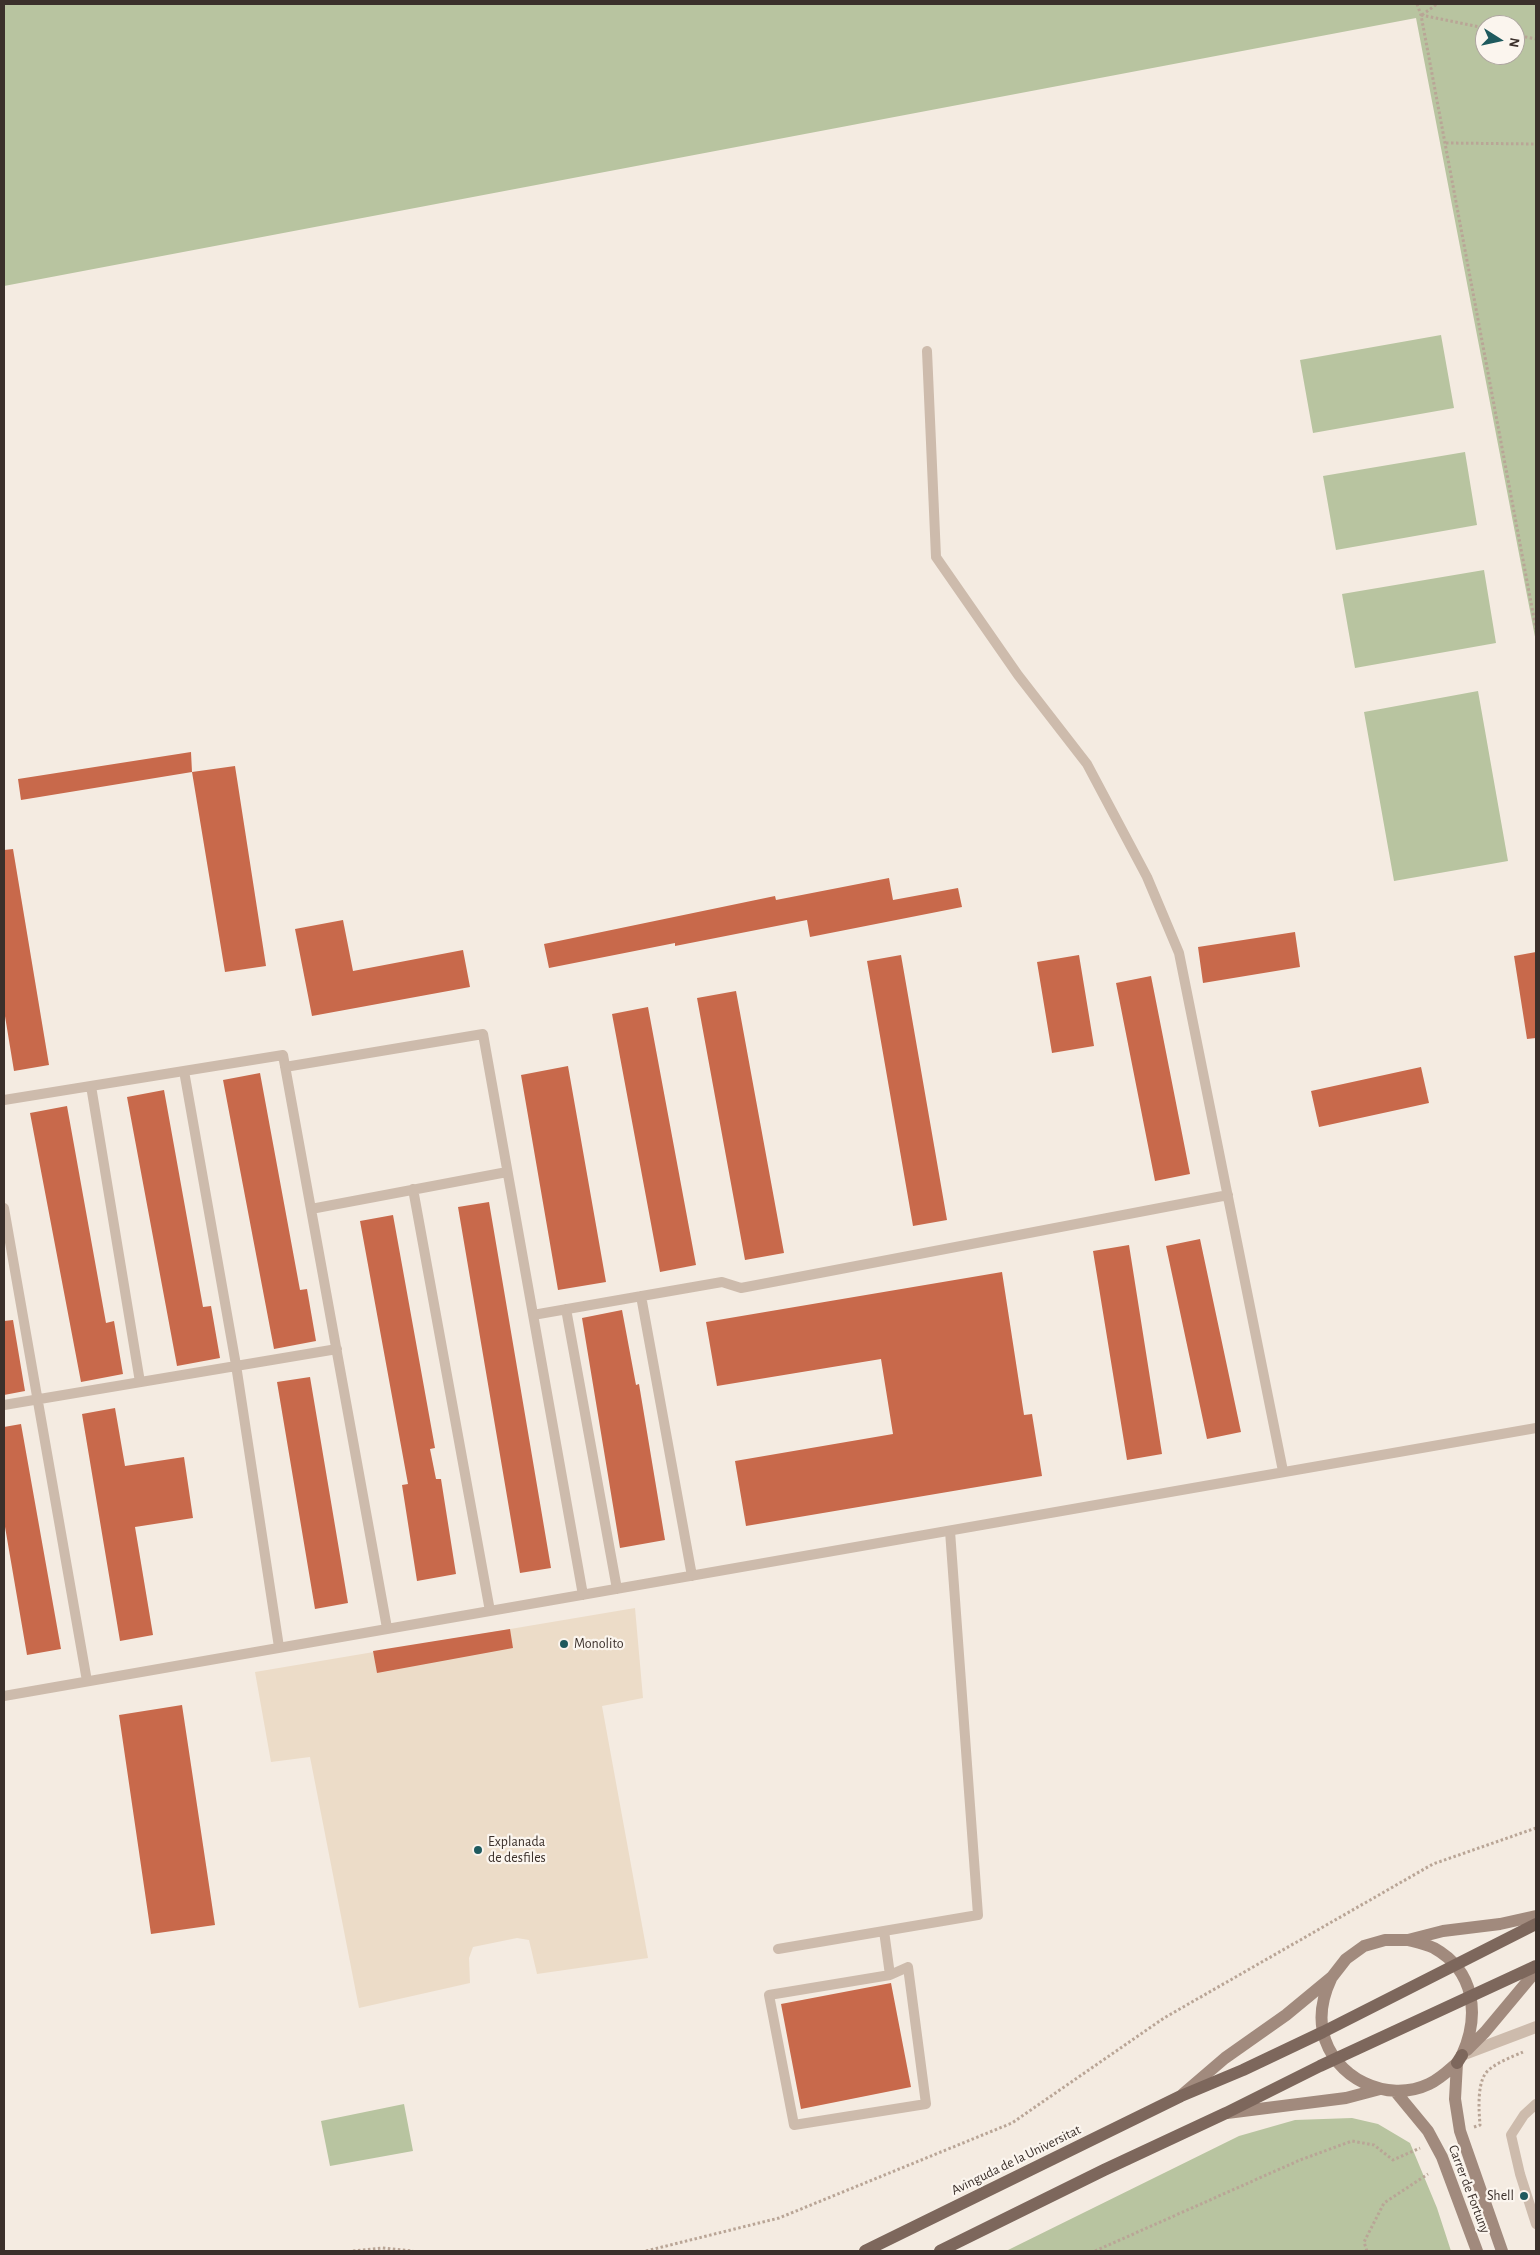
<!DOCTYPE html>
<html>
<head>
<meta charset="utf-8">
<style>
	body { margin:0 }
	#map { position:relative; width:1540px; height:2255px; overflow:hidden; background:#f4ebe1; font-family:"Alegreya Sans",sans-serif }
	canvas { display:block }
	.frame { position:absolute; inset:0; border:5px solid #3b302b; pointer-events:none }
	.north { position:absolute; left:1475px; top:15px; width:50px; height:50px; box-sizing:border-box; background:#fbf5ee; border:1px solid #aea6a0; border-radius:50%; rotate:100deg; font-size:14px; font-weight:700; line-height:20px; text-align:center; color:#3b302b }
	.north::after { content:''; display:block; margin:auto; width:18px; height:22px; background:#1f5a5e; clip-path:polygon(50% 0,100% 100%,50% 72%,0 100%) }
</style>
</head>
<body>
<div id="map">
<canvas width="1540" height="2255"></canvas>
<div class="frame"></div>
<div class="north">N</div>
</div>
<script>
const g = document.querySelector('canvas').getContext('2d');
g.lineJoin = 'round';
function paint(path, color) { g.fillStyle = color; g.fill(path, 'evenodd'); }
function trace(path, color, width, dash) { g.strokeStyle = color; g.lineWidth = width; g.lineCap = dash ? 'butt' : 'round'; g.setLineDash(dash || []); g.stroke(path); }
function label(font, color, halo, rows, align = 'center') {
  g.font = font + ' "Alegreya Sans",sans-serif'; g.lineWidth = 4.5; g.setLineDash([]); g.textBaseline = 'middle'; g.strokeStyle = halo; g.fillStyle = color; for (const [text, x, y, turn = 0] of rows) {
    g.save(); g.translate(x, y); g.rotate((+turn || 0) * Math.PI / 180); g.textAlign = isNaN(turn) ? turn : align; if (halo) g.strokeText(text, 0, 0); g.fillText(text, 0, 0); g.restore();
  }
}
const green = new Path2D(`
	M4,4H1536V642L1416,18L4,286ZM1485,25H1515V55H1485Z
	M1441,335L1454,408L1313,433L1300,360Z
	M1465,452L1477,525L1336,550L1323,476Z
	M1484,570L1496,643L1355,668L1342,594Z
	M1478,691L1508,861L1394,881L1364,712Z
	M404,2104L413,2151L330,2166L321,2121Z
	M1352,2118L1378,2124L1410,2143L1437,2208L1451,2251H1006L1239,2136L1295,2120Z`);
const plaza = new Path2D(`
	M635,1608L643,1698L602,1706L648,1958L537,1974L529,1940L517,1938L473,1947L469,1958L470,1983L359,2008L310,1757L271,1762L255,1672Z`);
const building = new Path2D(`
	M191,752L192,772L21,800L18,779Z
	M235,766L266,966L225,972L192,772Z
	M13,849L49,1065L14,1071L4,1010V850Z
	M889,878L893,900L958,888L962,907L810,937L807,920L675,946V943L549,968L544,944L775,896L776,900Z
	M343,920L353,971L463,950L470,987L312,1016L295,929Z
	M1295,932L1300,967L1203,983L1198,947Z
	M1536,952V1038L1527,1039L1514,956Z
	M901,955L947,1220L913,1226L867,961Z
	M1079,955L1094,1046L1052,1053L1037,962Z
	M1151,976L1190,1174L1155,1181L1116,983Z
	M736,991L784,1253L745,1260L697,998Z
	M648,1007L696,1265L660,1272L612,1014Z
	M568,1066L606,1282L558,1290L521,1075Z
	M1421,1067L1429,1103L1319,1127L1311,1091Z
	M260,1073L300,1290L307,1289L316,1341L274,1349L223,1080Z
	M164,1090L203,1307L211,1306L220,1358L177,1366L127,1097Z
	M67,1106L106,1323L114,1321L123,1374L81,1382L30,1113Z
	M489,1202L551,1568L520,1573L458,1207Z
	M393,1215L435,1448L430,1449L436,1479H441L456,1574L417,1581L402,1485L408,1484L360,1221Z
	M1200,1239L1241,1432L1207,1439L1166,1246Z
	M1129,1245L1162,1454L1127,1460L1093,1251Z
	M1002,1272L1024,1415L1032,1414L1042,1476L746,1526L735,1461L893,1434L881,1359L717,1386L706,1322Z
	M622,1310L636,1385L639,1384L665,1540L620,1548L582,1318Z
	M13,1320L25,1391L4,1395V1321Z
	M310,1377L348,1603L315,1609L277,1382Z
	M115,1408L125,1466L184,1457L193,1518L135,1527L153,1635L120,1641L82,1414Z
	M21,1424L61,1649L27,1655L4,1521V1427Z
	M510,1629L513,1648L377,1673L373,1651Z
	M182,1705L215,1925L151,1934L119,1715Z
	M891,1983L911,2087L801,2109L781,2004Z`);
const path = new Path2D(`
	M1417,4L1421,15L1536,629
	M1421,15L1485,28
	M1422,15L1437,4
	M1515,35L1536,39
	M1446,143L1536,144
	M1474,2127L1480,2125C1479,2111 1477,2087 1485,2074C1492,2064 1512,2057 1523,2052
	M353,2251L382,2248L413,2251
	M646,2251L779,2218L1012,2123L1164,2018L1433,1864L1536,1828
	M1095,2251L1300,2160L1352,2141L1374,2145L1393,2160L1420,2148
	M1367,2251L1364,2242L1384,2203L1428,2174`);
const lane = new Path2D(`
	M927,351L936,557L1018,675L1087,764L1147,877L1179,953L1283,1471
	M285,1067L483,1034L583,1595
	M184,1071L236,1365L279,1647
	M91,1086L140,1382
	M4,1100L283,1055L387,1628
	M413,1189L490,1611
	M4,1208L87,1681
	M311,1209L507,1172
	M641,1296L692,1576
	M566,1309L617,1589
	M533,1315L722,1282L741,1288L1228,1195
	M4,1405L337,1349
	M4,1696L1536,1428
	M884,1931L890,1975L769,1995L794,2125L926,2104L908,1967L890,1975
	M778,1949L978,1915L950,1531
	M1536,2104L1524,2115L1511,2135L1520,2174L1536,2224`);
const street = new Path2D(`
	M1462,2055L1536,2027`);
const secondary = new Path2D(`
	M1408,1940C1416,1942 1426,1944 1434,1948C1475,1971 1480,2015 1462,2055
	M1331,1979C1323,1996 1319,2013 1323,2032C1333,2078 1387,2104 1429,2084C1440,2079 1448,2071 1457,2063
	M1467,2050L1485,2032L1536,1971
	M1457,2063L1455,2099L1460,2131L1502,2251
	M1395,2091L1428,2131L1442,2157L1477,2251
	M1183,2094L1225,2058L1286,2015L1332,1977L1346,1959L1364,1946L1385,1940H1408L1443,1931L1500,1924L1536,1916
	M1227,2113L1346,2098L1380,2089`);
const primary = new Path2D(`
	M1457,2063L1462,2055
	M865,2251L1181,2096L1243,2070L1323,2032L1536,1924
	M940,2251L1104,2170L1226,2113L1320,2066L1536,1966`);
const markers = [
	[564,1644,5,"#1f5a5e"],
	[478,1850,5,"#1f5a5e"],
	[1524,2196,5,"#1f5a5e"]
];
const poiNames = [
	["Monolito",574,1644],
	["Explanada",488,1842],
	["de desfiles",488,1858],
	["Shell",1514,2196,"right"]
];
const streetNames = [
	["Avinguda de la Universitat",1016,2160,-26],
	["Carrer de Fortuny",1469,2189,69]
];
paint(green, '#b8c4a0');
paint(plaza, '#ecdcc8');
paint(building, '#c8694b');
trace(path, '#b9a596', 3, [2.5, 2.5]);
trace(lane, '#cdbbac', 10);
trace(street, '#cdbbac', 12);
trace(secondary, '#a18a7d', 12);
trace(primary, '#7d675c', 12);
for (const [x, y, r, color] of markers) { const dot = new Path2D(); dot.arc(x, y, r, 0, 2 * Math.PI); g.fillStyle = color; g.fill(dot); trace(dot, '#fbf5ee', 2); }
label('14px', '#3b302b', '#fbf5ee', poiNames, 'left');
label('14px', '#3b302b', '#fbf5ee', streetNames);
</script>
</body>
</html>
